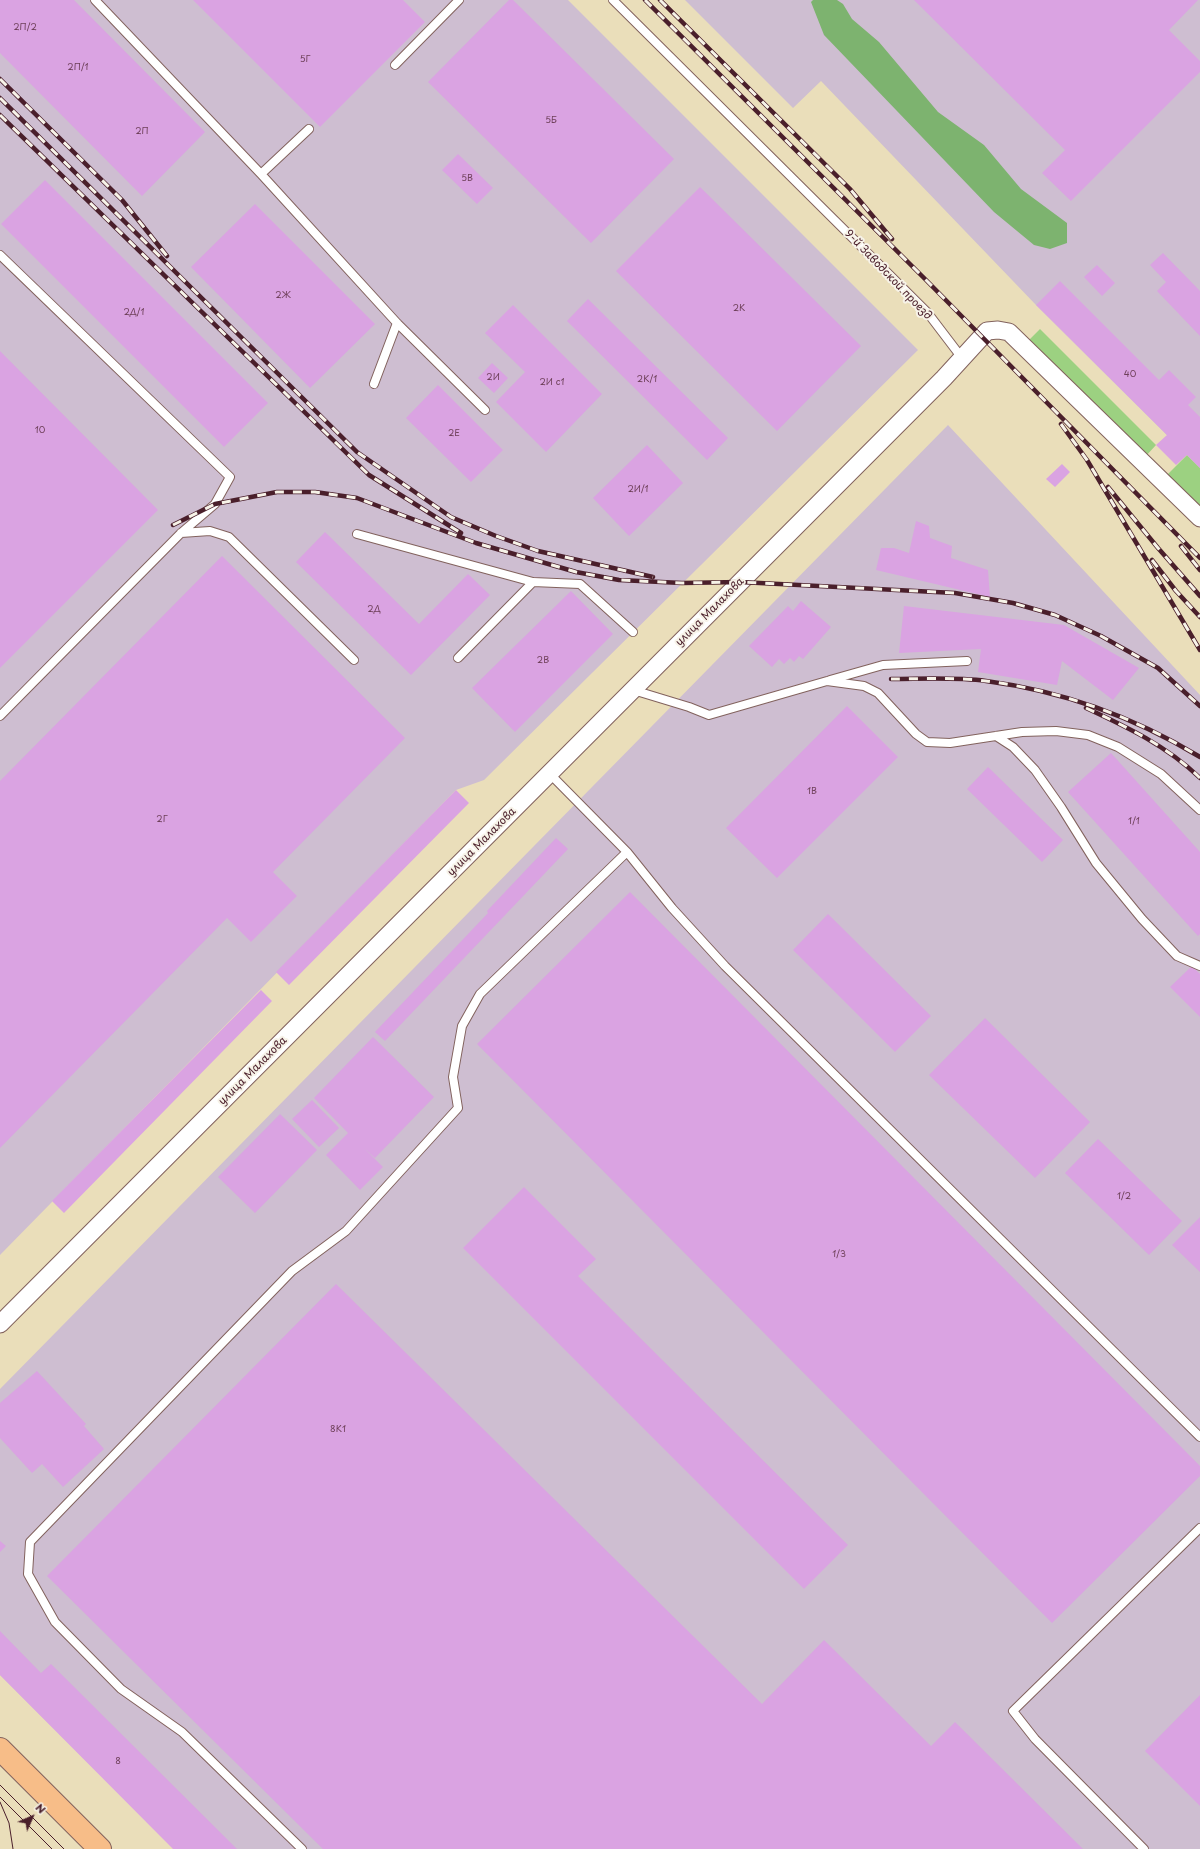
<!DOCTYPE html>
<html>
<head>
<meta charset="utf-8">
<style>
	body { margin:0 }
	#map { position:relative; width:1200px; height:1849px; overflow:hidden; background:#eadeba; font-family:"Playpen Sans",sans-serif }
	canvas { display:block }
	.north { position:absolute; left:12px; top:1797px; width:40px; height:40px; -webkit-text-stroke:3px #f7f3e8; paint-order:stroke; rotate:45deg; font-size:11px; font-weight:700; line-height:16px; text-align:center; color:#4a1f2b }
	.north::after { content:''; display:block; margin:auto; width:14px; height:18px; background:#4a1f2b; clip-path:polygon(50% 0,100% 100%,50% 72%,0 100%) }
</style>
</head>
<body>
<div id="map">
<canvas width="1200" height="1849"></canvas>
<div class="north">N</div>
</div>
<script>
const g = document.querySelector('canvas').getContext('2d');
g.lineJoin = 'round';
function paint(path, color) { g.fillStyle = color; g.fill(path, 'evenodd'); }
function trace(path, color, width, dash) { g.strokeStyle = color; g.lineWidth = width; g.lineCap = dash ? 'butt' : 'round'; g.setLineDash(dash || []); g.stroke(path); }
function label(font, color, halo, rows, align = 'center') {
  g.font = font + ' "Playpen Sans",sans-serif'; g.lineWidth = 4; g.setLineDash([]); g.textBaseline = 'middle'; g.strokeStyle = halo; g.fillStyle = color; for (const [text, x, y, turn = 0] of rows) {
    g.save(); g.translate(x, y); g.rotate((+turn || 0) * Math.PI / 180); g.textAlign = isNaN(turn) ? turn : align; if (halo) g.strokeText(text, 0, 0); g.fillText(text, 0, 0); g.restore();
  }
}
const industrial = new Path2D(`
	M0,0H568L918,350L484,780L456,790L0,1255Z
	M685,0H1200V468L1036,305L821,81L793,108Z
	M948,425L1200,695V1849H174L0,1675V1389Z`);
const green = new Path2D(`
	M1040,329L1156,445L1145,457L1028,341Z
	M1187,455L1200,468V510L1166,476Z`);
const forest = new Path2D(`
	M813,0H837L843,4L852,19L879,42L938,112L984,145L1021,189L1067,223V243L1050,249L1034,245L994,212L824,35L811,2Z`);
const building = new Path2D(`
	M0,0H74L205,132L142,196L0,53Z
	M193,0H403L425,22L320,127Z
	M509,0H513L674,159L591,243L428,82Z
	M914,0H1198L1169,30L1200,61V72L1071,201L1042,173L1065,150Z
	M458,154L493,188L477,204L442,170Z
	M45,180L268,403L224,447L1,224Z
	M700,187L861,346L777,431L616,271Z
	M255,204L375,324L310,388L191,267Z
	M1163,253L1200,291V336L1157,291L1166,282L1150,265Z
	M1097,265L1115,283L1102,296L1084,277Z
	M1060,281L1159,380L1169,370L1196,397L1188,405L1200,417V468L1187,455L1176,465L1156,445L1167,435L1036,305Z
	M588,299L728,438L707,460L567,321Z
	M513,305L602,394L546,452L496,402L525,372L485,333Z
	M0,351L158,510L0,668Z
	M492,363L508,378L494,393L478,378Z
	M438,385L503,450L471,482L406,418Z
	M647,445L683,483L629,536L593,498Z
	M1062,464L1070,472L1055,487L1046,479Z
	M916,521L929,526L930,538L952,546L951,558L988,570L990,597L876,570L881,548H894L909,553Z
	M325,532L419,624L468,574L490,595L411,675L296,562Z
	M222,556L405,738L273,872L297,896L251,942L227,918L0,1148V781Z
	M571,591L613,634L515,732L472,688Z
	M801,601L831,627L803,659L799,656L794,662L790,658L784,664L779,659L772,667L749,646L788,606L793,611Z
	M904,606L1064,625L1139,668L1113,700L1062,661L1057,685L978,672L981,649L899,653Z
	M847,706L898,757L777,878L726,828Z
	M1111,753L1200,852V934L1198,936L1068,792Z
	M988,767L1063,840L1042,862L967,789Z
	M456,790L469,803L289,985L276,972Z
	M556,838L568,849L385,1041L375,1032L488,913L487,911Z
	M630,892L1200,1466V1476L1052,1623L477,1044Z
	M828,914L931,1016L895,1052L793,950Z
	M1192,966L1200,974V1017L1170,987Z
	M261,990L272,1001L64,1213L52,1201Z
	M985,1018L1090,1122L1035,1178L929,1075Z
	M373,1037L434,1097L375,1158L364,1148L383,1167L360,1190L326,1155L348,1133L314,1098Z
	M312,1100L339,1128L319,1147L292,1119Z
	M280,1114L317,1150L255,1213L218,1177Z
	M1098,1139L1182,1221L1149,1255L1065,1173Z
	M524,1187L596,1259L578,1276L848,1545L804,1589L463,1248Z
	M1200,1217V1272L1172,1245Z
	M336,1284L762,1704L824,1640L931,1746L955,1722L1083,1849H323L47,1576Z
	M37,1371L86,1424L84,1426L104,1449L63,1487L42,1464L32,1473L0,1438V1403Z
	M0,1541L6,1546L0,1552Z
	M0,1631L41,1673L51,1664L237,1849H173L0,1675Z
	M1200,1695V1806L1145,1751Z`);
const lane = new Path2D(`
	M95,0L261,174L397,323L485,410
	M613,0L927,312L962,358
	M395,65L459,0
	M261,174L309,129
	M0,255L230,477L215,504L181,533L0,716
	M374,384L397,323
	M181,533L210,531L229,537L354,660
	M357,534L533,582
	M458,658L533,582L580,584L633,632
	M830,680L883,665L967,661
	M633,690L689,707L709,715L827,681L864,686L878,693L916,734L927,742L950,743L1022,732L1056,731L1088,735L1118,747L1161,774L1200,810
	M996,736L1013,747L1035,770L1061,807L1096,863L1142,919L1177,956L1200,966
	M627,852L672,908L725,966L1200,1437
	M302,1849L182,1732L121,1689L55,1622L28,1574L30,1542L292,1271L346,1231L458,1108L453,1077L462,1026L480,994L627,852L550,774
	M1144,1849L1035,1739L1013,1711L1200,1528`);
const street = new Path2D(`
	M0,1324L944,378L987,331L998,330L1009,332L1200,518`);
const primary = new Path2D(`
	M0,1749L100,1849`);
const tram = new Path2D(`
	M0,1785L64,1849
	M0,1797L52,1849
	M0,1802L9,1823L13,1849`);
const rail = new Path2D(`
	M645,0L926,280L1200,558
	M660,0L850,189L892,239
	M0,79L122,200L167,256
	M0,98L357,452L451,517L496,536L538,551L653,577
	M0,115L369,475L461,533
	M1061,424L1087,460L1200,650
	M1108,487L1158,548L1200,596
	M173,525L215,504L277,492H315L357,498L476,543L576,572L619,580L682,583L740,582L955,593L1013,603L1055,615L1101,636L1158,668L1200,706
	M1181,546L1200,570
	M1152,560L1176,591L1200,617
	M891,679C921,679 956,677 986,681C1063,691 1134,717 1200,757
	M1086,708C1127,727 1167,746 1200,778`);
const numberNames = [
	["2П/2",25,28],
	["5Г",305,60],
	["2П/1",78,68],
	["5Б",551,121],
	["2П",142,132],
	["5В",467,179],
	["2Ж",283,296],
	["2К",739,309],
	["2Д/1",134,313],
	["40",1130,375],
	["2И",493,378],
	["2К/1",647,380],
	["2И с1",552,383],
	["10",40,431],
	["2Е",454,434],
	["2И/1",638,490],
	["2Д",374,610],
	["2В",543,661],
	["1В",812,792],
	["2Г",162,820],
	["1/1",1134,822],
	["1/2",1124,1197],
	["1/3",839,1255],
	["8К1",338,1430],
	["8",118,1762]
];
const streetNames = [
	["9-й Заводской проезд",888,275,46],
	["улица Малахова",710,612,-45],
	["улица Малахова",482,842,-45],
	["улица Малахова",253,1071,-45]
];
paint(industrial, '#cebed1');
paint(green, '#9cd181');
paint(forest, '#7db36f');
paint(building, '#daa3e2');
trace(lane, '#82625d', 10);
trace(street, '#82625d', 19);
trace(primary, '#82625d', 24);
trace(lane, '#fff', 8);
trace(street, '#fff', 17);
trace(primary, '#f7bd88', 22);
trace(tram, '#4a1f2b', 1);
trace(rail, '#4a1f2b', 4.5);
trace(rail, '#f7f3e8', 3, [9]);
label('9px', '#6e4059', null, numberNames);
label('11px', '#4a1f2b', '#f7f3e8', streetNames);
</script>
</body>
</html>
